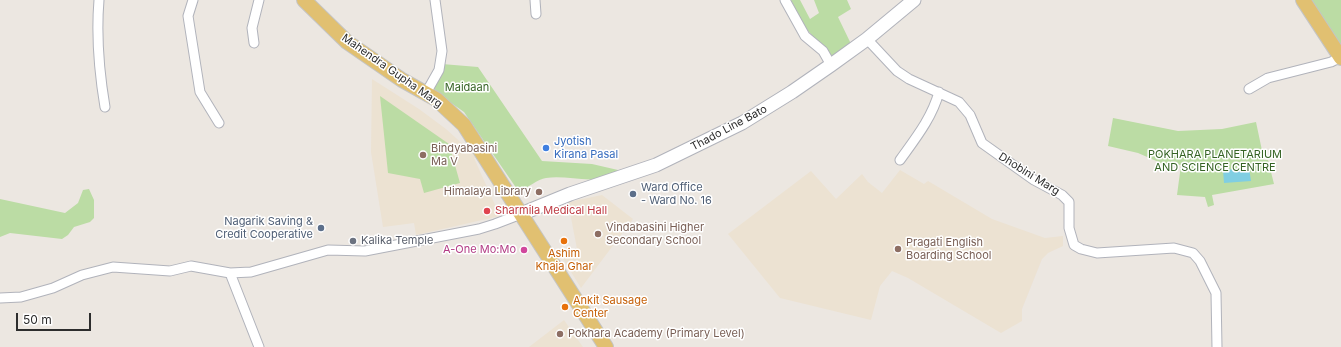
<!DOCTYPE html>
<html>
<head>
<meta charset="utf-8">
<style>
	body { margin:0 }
	#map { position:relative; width:1341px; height:347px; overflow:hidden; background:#ece7e1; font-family:Inter,sans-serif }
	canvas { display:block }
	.scale { position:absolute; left:16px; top:313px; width:75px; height:18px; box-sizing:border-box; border:2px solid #2d2d2d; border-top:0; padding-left:5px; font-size:12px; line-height:14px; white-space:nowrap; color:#2d2d2d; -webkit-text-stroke:3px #fff; paint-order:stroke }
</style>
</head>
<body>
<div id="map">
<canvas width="1341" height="347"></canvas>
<div class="scale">50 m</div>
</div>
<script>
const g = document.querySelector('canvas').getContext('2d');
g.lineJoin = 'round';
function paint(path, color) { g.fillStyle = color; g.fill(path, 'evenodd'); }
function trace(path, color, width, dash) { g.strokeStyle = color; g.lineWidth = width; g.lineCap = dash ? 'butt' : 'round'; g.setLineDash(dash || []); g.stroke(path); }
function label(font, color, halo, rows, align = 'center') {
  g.font = font + ' Inter,sans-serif'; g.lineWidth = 3; g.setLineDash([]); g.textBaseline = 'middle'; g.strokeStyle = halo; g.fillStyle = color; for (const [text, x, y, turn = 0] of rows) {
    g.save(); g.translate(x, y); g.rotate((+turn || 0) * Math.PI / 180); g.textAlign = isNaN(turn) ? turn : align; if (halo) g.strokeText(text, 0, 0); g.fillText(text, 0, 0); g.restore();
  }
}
const education = new Path2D(`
	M372,79L419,109L446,129L477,157L474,158L500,216L416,235L414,223L383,227L371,152Z
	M900,170L924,184L928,181L992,219L1045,238L1063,236V246L1048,253L1042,259L1022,309V321L1001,333L908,278L892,271L880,286L871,320L780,298L728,234L811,171L836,199L862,174L868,182L882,193Z
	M602,195L633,219L581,288L563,259L577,249L568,202Z
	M564,320L583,347H529Z`);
const green = new Path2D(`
	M791,0H800L810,19L819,13L814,0H847L851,9L838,17L852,46L832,59L804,26Z
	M1310,0H1341V44L1329,32Z
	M442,64L478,67L542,161L592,164L618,170C599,188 570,174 546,178C538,179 527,188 519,192L464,112L430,88Z
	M380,96L449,144L460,183L424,193L420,179L388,173Z
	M1113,118L1178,131L1222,129L1256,122L1264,160H1268L1274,184L1212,195L1214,205L1208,207L1205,197L1177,195L1181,165L1161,163L1138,153L1108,146Z
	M89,189L94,200V218L90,222L74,227L68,235L62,239L10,233L0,237V199L65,213L78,203L83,190Z`);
const water = new Path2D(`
	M1249,168L1251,181L1224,183L1223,170Z`);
const street = new Path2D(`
	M99,0C96,36 99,71 105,107
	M193,0L188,16L200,92L219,123
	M535,0L536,14
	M785,0L805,36L823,51L831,65
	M867,39L897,71L909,79L959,102L970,115L982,143L1034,180L1062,195L1069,202V228L1074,245L1081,249L1097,253L1174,248L1193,253L1200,261L1216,293L1217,347
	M254,43L252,28L259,0
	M1249,89L1268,78L1331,62L1341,57
	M426,93L439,70L442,51L435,0
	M900,160C915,139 932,118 939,92
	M230,273L259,347
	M0,298L21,297L53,288L82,275L113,267L170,271L191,266L230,273L251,272L328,250L365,251L479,229L495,224L521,214`);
const secondary = new Path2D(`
	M521,214L570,194L656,165L742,123L792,92L831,65L867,39L914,0`);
const primary = new Path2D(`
	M304,0L347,42L402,80L436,99L464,125L606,347
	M1303,0L1341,58`);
const markers = [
	[546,148,4,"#3f7fe0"],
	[423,155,4,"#8d6e63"],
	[539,192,4,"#8d6e63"],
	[633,194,4,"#5c6f8a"],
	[487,211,4,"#e0444e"],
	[321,228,4,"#5c6f8a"],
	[598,234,4,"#8d6e63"],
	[353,241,4,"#6b7280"],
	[564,241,4,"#e8710a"],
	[898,249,4,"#8d6e63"],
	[524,250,4,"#d1479c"],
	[565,307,4,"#e8710a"],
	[560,334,4,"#8d6e63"]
];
const streetNames = [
	["Mahendra Gupha Marg",392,71,35],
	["Thado Line Bato",729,128,-28],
	["Dhobini Marg",1029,174,32]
];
const parkNames = [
	["Maidaan",467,88],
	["POKHARA PLANETARIUM",1215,155],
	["AND SCIENCE CENTRE",1215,168]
];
const shopNames = [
	["Jyotish",554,142],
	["Kirana Pasal",554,155]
];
const educationNames = [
	["Bindyabasini",431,149],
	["Ma V",431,162],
	["Himalaya Library",531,192,"right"],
	["Vindabasini Higher",606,228],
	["Secondary School",606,241],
	["Pragati English",906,243],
	["Boarding School",906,256],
	["Pokhara Academy (Primary Level)",568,334]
];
const serviceNames = [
	["Ward Office",641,188],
	["- Ward No. 16",641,201],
	["Nagarik Saving &",313,222,"right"],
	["Credit Cooperative",313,235,"right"]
];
const healthNames = [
	["Sharmila Medical Hall",495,211]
];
const worshipNames = [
	["Kalika Temple",361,241]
];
const hotelNames = [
	["A-One Mo:Mo",516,250]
];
const foodNames = [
	["Ashim",564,254],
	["Khaja Ghar",564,267],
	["Ankit Sausage",573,301,"left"],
	["Center",573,314,"left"]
];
paint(education, '#ece2d2');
paint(green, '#bbdca4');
paint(water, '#80cee2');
trace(street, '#b1b3bb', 11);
trace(secondary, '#b1b3bb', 15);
trace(primary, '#c4c4c4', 16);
trace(street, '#fff', 9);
trace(secondary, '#fff', 13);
trace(primary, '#e1c071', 14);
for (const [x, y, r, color] of markers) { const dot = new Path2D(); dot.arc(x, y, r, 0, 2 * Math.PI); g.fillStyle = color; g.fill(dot); trace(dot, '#fff', 1.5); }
label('11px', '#2d2d2d', '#fff', streetNames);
label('11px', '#356324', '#fff', parkNames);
label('11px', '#366cbe', '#fff', shopNames, 'left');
label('11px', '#785e54', '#fff', educationNames, 'left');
label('11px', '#4e5e75', '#fff', serviceNames, 'left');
label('11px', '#be3a42', '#fff', healthNames, 'left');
label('11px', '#5b616d', '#fff', worshipNames, 'left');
label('11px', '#b23c85', '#fff', hotelNames, 'right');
label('11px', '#c56008', '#fff', foodNames);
</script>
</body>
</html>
